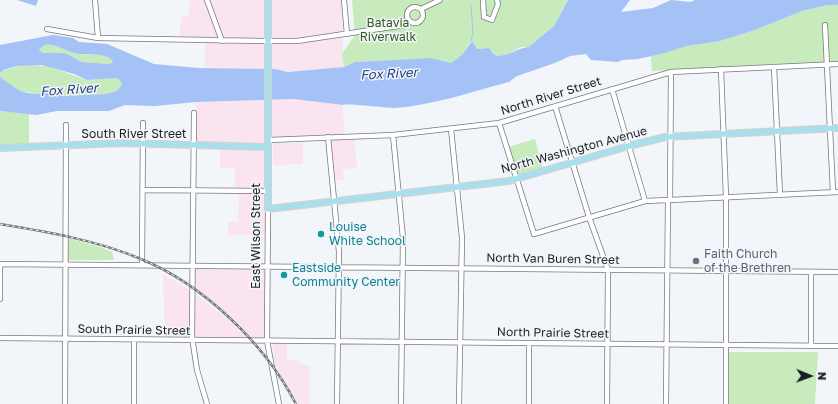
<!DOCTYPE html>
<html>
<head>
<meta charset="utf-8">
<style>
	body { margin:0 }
	#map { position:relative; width:838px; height:404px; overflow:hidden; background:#f2f5f9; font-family:"Golos Text",sans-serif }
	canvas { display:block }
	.north { position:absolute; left:790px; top:356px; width:40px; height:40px; -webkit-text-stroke:3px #f2f5f9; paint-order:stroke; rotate:91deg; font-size:11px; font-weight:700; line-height:16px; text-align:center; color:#1d1e20 }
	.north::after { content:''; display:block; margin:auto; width:14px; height:18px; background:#1d1e20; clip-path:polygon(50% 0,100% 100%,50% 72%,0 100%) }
</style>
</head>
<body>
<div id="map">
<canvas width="838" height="404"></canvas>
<div class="north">N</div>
</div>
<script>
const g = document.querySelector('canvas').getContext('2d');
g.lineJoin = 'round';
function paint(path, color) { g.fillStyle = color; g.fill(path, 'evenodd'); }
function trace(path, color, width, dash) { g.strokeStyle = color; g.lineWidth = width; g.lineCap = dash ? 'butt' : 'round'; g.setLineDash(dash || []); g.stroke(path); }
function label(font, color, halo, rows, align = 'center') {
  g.font = font + ' "Golos Text",sans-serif'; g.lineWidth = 3; g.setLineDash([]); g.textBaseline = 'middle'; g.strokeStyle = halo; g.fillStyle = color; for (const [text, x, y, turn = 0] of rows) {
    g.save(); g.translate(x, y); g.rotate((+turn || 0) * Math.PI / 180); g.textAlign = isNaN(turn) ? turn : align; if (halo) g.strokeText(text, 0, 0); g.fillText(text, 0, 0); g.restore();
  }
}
const commercial = new Path2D(`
	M190,0H341L344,67L295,72L274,69L205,67V39L179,38L182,16L188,17Z
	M294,99L343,105L344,135L272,137V100Z
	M266,100V235H228V222H238L239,194H235V168H220V143L195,142L196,102Z
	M354,137L357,168L343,169L344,179L334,180L330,138Z
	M273,143H303V164L273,165Z
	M194,267L265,268V340L252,339L222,309L194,287Z
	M163,274L191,291L190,340H165Z
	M194,292L231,322L247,339H193Z
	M272,343H287V360H299V364L310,366L309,404H298L275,364Z`);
const green = new Path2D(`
	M352,0H568L554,26L534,44L529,47H521L503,56L495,55L489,48L477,49L471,41L462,55L451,63L431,58L355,62L344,67L342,54L355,35Z
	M828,5H838V61L652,71L651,56L687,46L720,41L755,30L802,11Z
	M44,45C56,43 63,50 74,53C85,56 107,51 113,62L110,64L82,62L65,53L45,54L39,50Z
	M24,65L47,66L87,80L116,78L120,80L122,85L116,91L106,94L64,96L54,93L40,94L20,91L1,79L0,76L1,71Z
	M0,111L29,114V144L0,145Z
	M535,139L543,168L517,176L508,147Z
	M68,238L97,246L112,252L114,260H67Z
	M729,352H818L815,404H728Z`);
const water = new Path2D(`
	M17,0H38L36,6Z
	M568,0H630L621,12L653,8L671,0L690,2L695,0H838V5H828L802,11L755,30L720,41L687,46L661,54L638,59L622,60L618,62L591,60L586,54L570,56L555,63L517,76L509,82C471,92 434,105 395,108C386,108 346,103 343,105L294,99L196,102L155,106L125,105L109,111H57L36,115L0,111V76L2,79L20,91L28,93L40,94L48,92L64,96L106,94L116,91L122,85L120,80L116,78L87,80L74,74L42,65L17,66L3,70L0,73V45L53,35L73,38L79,42L107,44L154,64L199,68L275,69L288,72L344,67L355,62L431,58L451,63L462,55L472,41L477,49L489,48C491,50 493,54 495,55C503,59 519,47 529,47L554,26ZM44,45C56,43 63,50 74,53C84,56 107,51 113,62L110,64L82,62L65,53H43L39,50Z`);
const stream = new Path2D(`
	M471,41L473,33L471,5`);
const minor = new Path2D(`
	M95,0L98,38
	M207,0L222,41
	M344,0L347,34
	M483,0L484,17L492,20L498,4L497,0
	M407 15a8 8 0 1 1 16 0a8 8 0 1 1-16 0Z
	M421,9L440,0
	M825,25L833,192
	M47,29L98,38L263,41H297L405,25L409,20
	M774,67L780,195
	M721,69L726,197V404
	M671,72L670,200L838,192
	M612,89L645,201
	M555,106L589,217L608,270L607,404
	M194,113L192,337L197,370L207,404
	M499,123L534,234L645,201L668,200L666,404
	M451,129L462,238L459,404
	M393,135L403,238L401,404
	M328,137L339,252L337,404
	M269,140L393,135L499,123L671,72L838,64
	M143,190L268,191
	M268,209L267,341L279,404
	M0,264L838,272
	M142,264L143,123
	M811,272V346
	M0,299V264
	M0,338L838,346
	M134,341V404
	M65,404L66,125
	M529,404V343`);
const major = new Path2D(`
	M268,0V209L509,181L629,146L665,137L838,128
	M0,148L121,143L268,147`);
const rail = new Path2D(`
	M0,224C48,232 96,240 141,259C204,285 265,344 296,404`);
const markers = [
	[321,234,4,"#0f9aa8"],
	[696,261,4,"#6b7280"],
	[284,275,4,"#0f9aa8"]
];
const parkNames = [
	["Batavia",388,23],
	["Riverwalk",388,37]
];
const streetNames = [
	["North River Street",551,96,-17],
	["South River Street",134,134],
	["North Washington Avenue",574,150,-15],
	["East Wilson Street",256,236,-90],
	["North Van Buren Street",553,259,1],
	["South Prairie Street",134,330,1],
	["North Prairie Street",553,333,1]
];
const cultureNames = [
	["Louise",329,227],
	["White School",329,241],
	["Eastside",292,268],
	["Community Center",292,282]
];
const worshipNames = [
	["Faith Church",704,254],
	["of the Brethren",704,268]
];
const waterNames = [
	["Fox River",389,74,-3],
	["Fox River",69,90,-4]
];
paint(commercial, '#fae4f0');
paint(green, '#c8ebbd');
paint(water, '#a4c2f6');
trace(stream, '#a4c2f6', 1);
trace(minor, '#75797c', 6);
trace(major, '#d2d2d2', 8);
trace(minor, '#fff', 4.5);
trace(major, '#a7dfed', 5.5);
trace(rail, '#77797c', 2.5);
trace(rail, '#f2f5f9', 1, [3]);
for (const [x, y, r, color] of markers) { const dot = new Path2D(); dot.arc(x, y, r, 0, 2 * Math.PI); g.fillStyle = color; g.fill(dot); trace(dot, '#f2f5f9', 1.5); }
label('12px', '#2e5e1b', '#f2f5f9', parkNames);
label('12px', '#1d1e20', '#f2f5f9', streetNames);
label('12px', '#0d838f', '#f2f5f9', cultureNames, 'left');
label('12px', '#5b616d', '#f2f5f9', worshipNames, 'left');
label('italic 13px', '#21427f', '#f2f5f9', waterNames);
</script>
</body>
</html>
